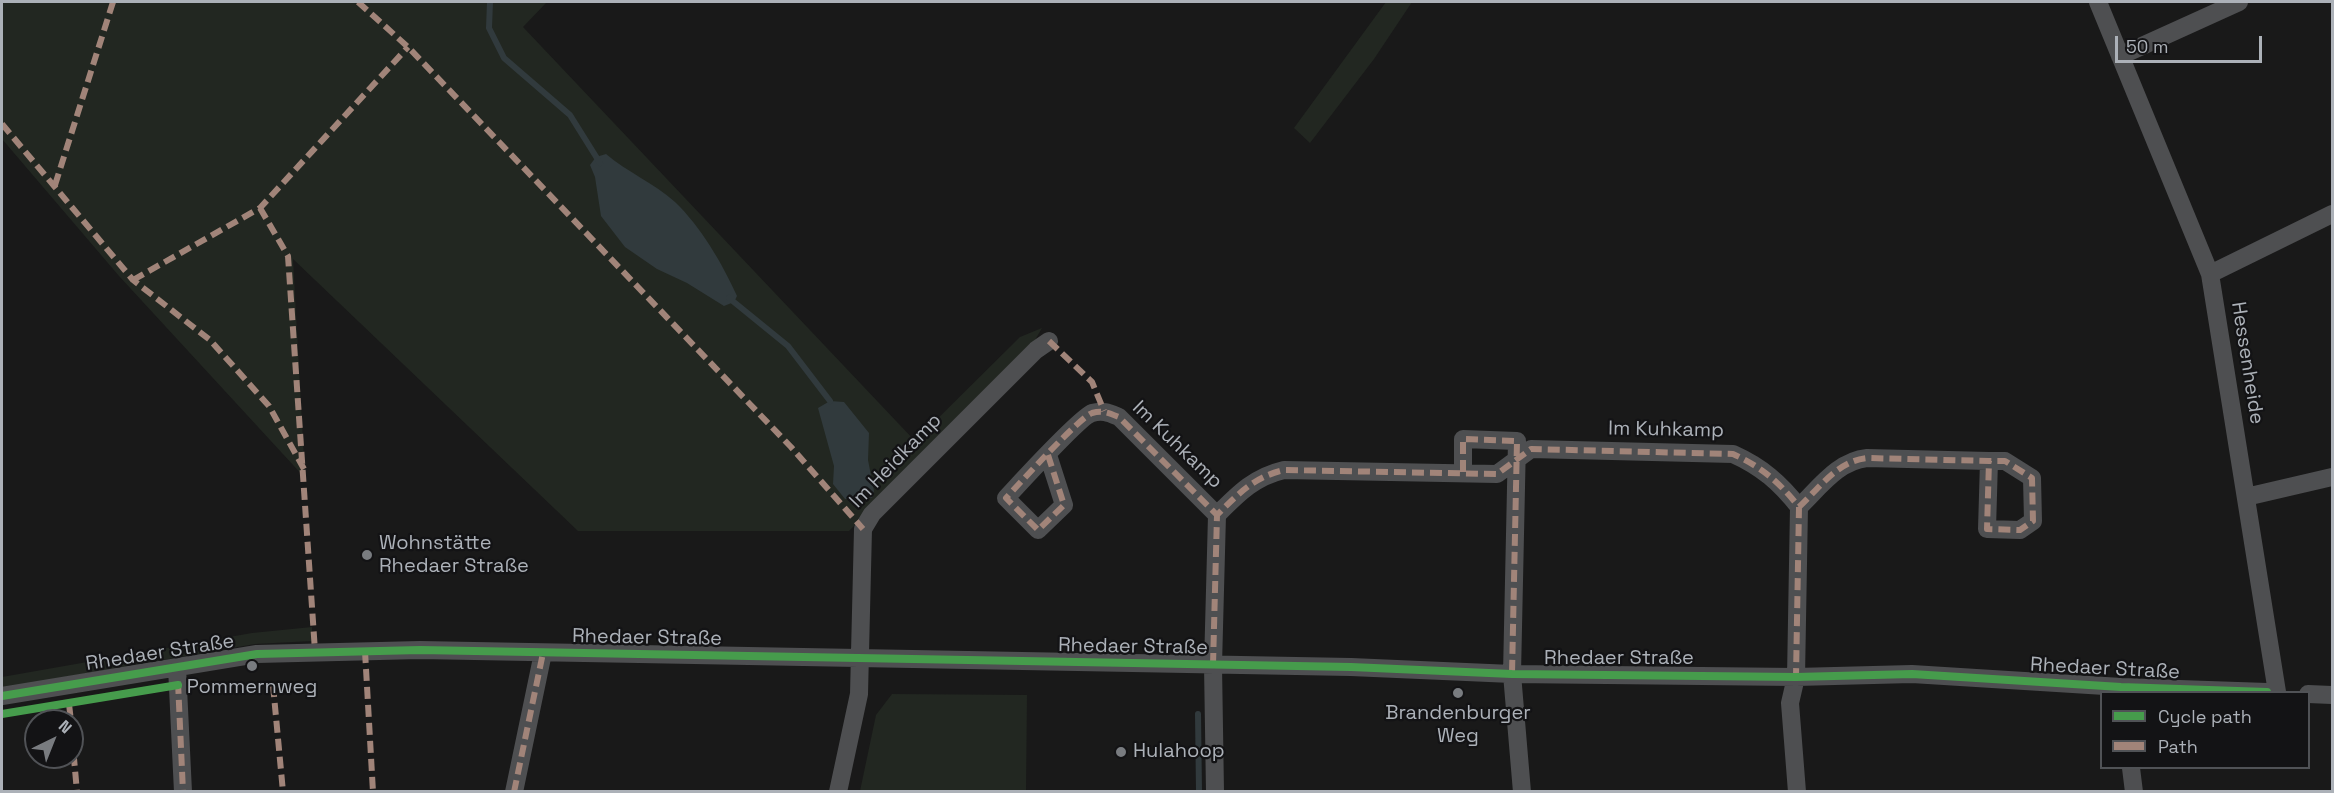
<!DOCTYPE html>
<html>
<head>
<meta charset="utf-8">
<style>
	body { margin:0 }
	#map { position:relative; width:2334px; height:793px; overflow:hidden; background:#191919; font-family:"Space Grotesk",sans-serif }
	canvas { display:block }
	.frame { position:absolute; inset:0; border:3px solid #acb1b8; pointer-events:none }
	.legend { position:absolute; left:2100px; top:691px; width:210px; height:78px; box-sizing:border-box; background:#131315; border:2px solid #505256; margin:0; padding:8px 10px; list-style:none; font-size:18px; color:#acb1b8 }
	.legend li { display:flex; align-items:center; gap:12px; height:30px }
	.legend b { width:30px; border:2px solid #505256 }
	.north { position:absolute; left:24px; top:709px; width:60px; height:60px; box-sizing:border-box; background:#131315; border:2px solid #505256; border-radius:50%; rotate:43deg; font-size:16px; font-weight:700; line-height:24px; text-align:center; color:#acb1b8 }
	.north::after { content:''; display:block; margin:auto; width:21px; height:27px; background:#797c80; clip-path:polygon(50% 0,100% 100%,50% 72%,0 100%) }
	.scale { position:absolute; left:2115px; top:36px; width:147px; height:27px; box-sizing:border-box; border:3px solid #acb1b8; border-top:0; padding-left:8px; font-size:18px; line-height:21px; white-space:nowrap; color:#acb1b8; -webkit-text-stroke:4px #131315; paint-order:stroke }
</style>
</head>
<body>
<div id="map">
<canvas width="2334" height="793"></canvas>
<div class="frame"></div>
<ul class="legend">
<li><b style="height:8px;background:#469c4c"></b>Cycle path</li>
<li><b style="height:8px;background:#a18479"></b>Path</li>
</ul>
<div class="north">N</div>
<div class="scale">50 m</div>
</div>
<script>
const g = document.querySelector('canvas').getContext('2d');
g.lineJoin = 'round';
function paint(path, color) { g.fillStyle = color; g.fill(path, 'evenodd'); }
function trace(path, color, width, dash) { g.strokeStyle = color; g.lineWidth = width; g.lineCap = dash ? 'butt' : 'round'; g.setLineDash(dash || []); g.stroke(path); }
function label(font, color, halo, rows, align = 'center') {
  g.font = font + ' "Space Grotesk",sans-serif'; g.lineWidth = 4.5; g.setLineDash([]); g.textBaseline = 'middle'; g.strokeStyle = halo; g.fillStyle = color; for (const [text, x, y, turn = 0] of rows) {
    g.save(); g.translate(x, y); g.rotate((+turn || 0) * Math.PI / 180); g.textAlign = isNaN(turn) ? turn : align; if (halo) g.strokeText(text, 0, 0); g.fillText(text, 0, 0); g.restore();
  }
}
const green = new Path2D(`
	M2,2H547L523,27L915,441L1020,337L1042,328L1031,347L849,531H578L293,259L305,478L119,276L2,139Z
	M1386,2H1412L1374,59L1310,143L1294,128Z
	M312,627V641L255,644L2,688V677L252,633Z
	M892,694L1027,695L1026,791H860L876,715Z`);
const water = new Path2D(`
	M606,154C627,172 654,183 675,202C701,227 722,263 737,296L734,302L724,306L687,283L657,269L625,247L601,216L595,177L590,165L596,157Z
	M830,401L844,402L869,433L868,460L874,491L872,498L845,499L833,484L834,466L818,408Z`);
const stream = new Path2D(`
	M490,2L489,28L504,58L570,115L600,163
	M729,298L788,346L830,401
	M1198,714L1199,792`);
const street = new Path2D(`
	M2098,2L2210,274L2277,692
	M2120,56L2239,2
	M2210,274L2332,214
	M1048,455L1064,505L1038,530L1006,498C1019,484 1080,417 1092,413C1103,410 1109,413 1119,417L1217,515
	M1463,472V439L1517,441L1512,674L1522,792
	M2246,497L2332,477
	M1799,507C1820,487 1838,461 1867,458L1989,461H2005L2032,478L2033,521L2020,530L1987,529L1989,461
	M177,667L183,792
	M2308,694L2332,695
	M2,696L257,654L420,650L1351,667L1512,674L1796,677L1912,674L2121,687L2267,692
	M2131,768L2134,792
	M514,792L543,653
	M838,792L859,694L863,529L872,514L1036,350L1049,341
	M1215,792L1213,665L1217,515C1238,494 1254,477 1284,470L1497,474L1531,449L1733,454C1762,467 1780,483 1799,507L1796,677L1790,703L1797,792`);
const quiet = new Path2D(`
	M358,2L408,47L791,447L863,529
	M2,124L133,280L210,340L269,406L304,469
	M55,185L113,2
	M260,208L288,256L315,651
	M133,280L260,208L408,47
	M1049,341L1092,382L1104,411
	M1048,455L1064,505L1038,530L1006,498C1019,484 1080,417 1092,413C1103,410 1109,413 1119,417L1217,515
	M1463,472V439L1517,441L1512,674
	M1799,507C1820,487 1838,461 1867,458L1989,461H2005L2032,478L2033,521L2020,530L1987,529L1989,461
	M365,651L373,792
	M1213,665L1217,515C1238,494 1254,477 1284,470L1497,474L1531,449L1733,454C1762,467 1780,483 1799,507L1796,677
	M178,682L183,792
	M273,685L283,792
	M69,704L71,721
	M72,736L77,792
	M514,792L543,653`);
const cycleway = new Path2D(`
	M2,696L257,654L420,650L1351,667L1512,674L1796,677L1912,674L2121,687L2267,692
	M2,714L178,685`);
const markers = [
	[367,555,6,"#797c80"],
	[252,666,6,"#797c80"],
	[1458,693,6,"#797c80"],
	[1121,752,6,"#797c80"]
];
const streetNames = [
	["Hessenheide",2247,363,81],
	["Im Kuhkamp",1666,430,1],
	["Im Kuhkamp",1177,445,44],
	["Im Heidkamp",896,461,-46],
	["Rhedaer Straße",647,638,1],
	["Rhedaer Straße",1133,647,1],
	["Rhedaer Straße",160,653,-9],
	["Rhedaer Straße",1619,659],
	["Rhedaer Straße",2105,669,3]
];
const poiNames = [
	["Wohnstätte",379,544],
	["Rhedaer Straße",379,567],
	["Pommernweg",252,688,"center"],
	["Brandenburger",1458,714,"center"],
	["Weg",1458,737,"center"],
	["Hulahoop",1133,752]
];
paint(green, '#222721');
paint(water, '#313a3d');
trace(stream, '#313a3d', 6);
trace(street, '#4e4f51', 18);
trace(quiet, '#a18479', 6, [12, 6]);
trace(cycleway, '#469c4c', 8);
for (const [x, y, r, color] of markers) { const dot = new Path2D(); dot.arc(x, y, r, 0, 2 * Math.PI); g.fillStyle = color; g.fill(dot); trace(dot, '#131315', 2); }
label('20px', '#acb1b8', '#131315', streetNames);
label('20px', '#acb1b8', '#131315', poiNames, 'left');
</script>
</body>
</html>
